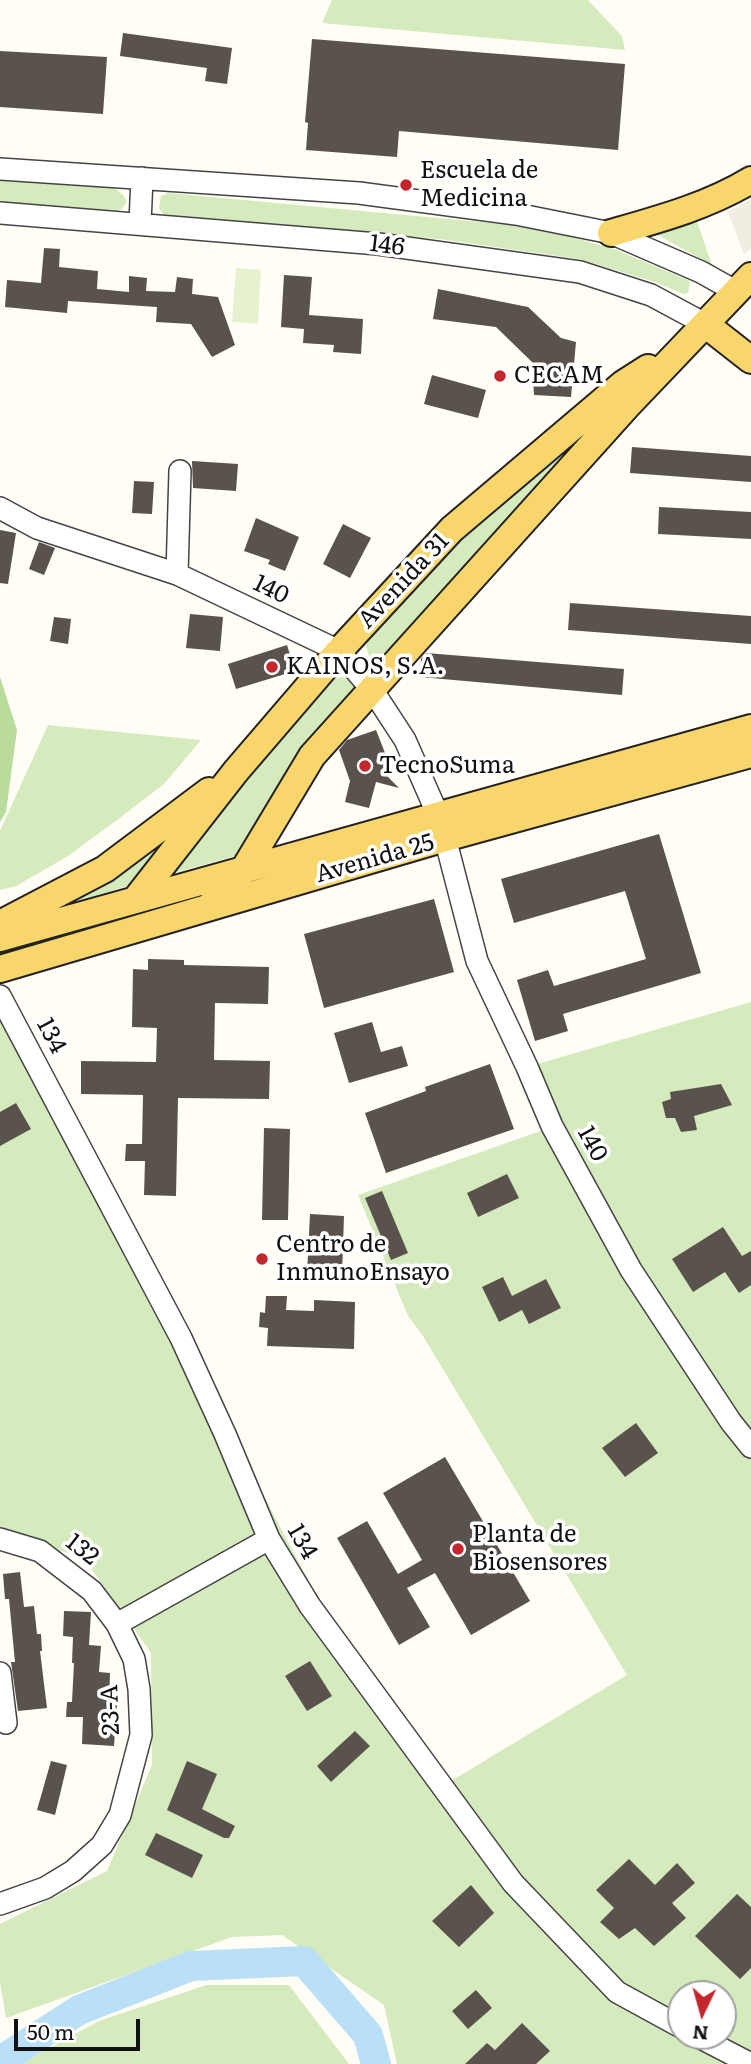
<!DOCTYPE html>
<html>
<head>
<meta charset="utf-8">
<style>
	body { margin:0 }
	#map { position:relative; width:751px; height:2064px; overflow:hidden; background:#fffdf5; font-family:Literata,serif }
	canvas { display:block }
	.north { position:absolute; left:667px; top:1980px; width:70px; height:70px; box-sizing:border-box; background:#fff; border:2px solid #a0a0a0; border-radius:50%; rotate:185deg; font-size:19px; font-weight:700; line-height:28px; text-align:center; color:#111 }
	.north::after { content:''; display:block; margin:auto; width:24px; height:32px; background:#c4262e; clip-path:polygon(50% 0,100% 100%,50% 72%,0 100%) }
	.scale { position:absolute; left:14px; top:2019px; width:126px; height:32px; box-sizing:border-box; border:4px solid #111; border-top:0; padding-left:9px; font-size:21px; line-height:24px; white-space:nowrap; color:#111; -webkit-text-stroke:5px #fff; paint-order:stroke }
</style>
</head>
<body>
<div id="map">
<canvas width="751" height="2064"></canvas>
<div class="north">N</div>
<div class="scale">50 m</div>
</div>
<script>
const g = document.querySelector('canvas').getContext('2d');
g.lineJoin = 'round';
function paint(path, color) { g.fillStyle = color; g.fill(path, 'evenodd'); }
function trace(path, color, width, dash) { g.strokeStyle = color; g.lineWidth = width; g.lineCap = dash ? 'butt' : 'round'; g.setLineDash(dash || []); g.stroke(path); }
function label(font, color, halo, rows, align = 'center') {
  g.font = font + ' Literata,serif'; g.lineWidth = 7; g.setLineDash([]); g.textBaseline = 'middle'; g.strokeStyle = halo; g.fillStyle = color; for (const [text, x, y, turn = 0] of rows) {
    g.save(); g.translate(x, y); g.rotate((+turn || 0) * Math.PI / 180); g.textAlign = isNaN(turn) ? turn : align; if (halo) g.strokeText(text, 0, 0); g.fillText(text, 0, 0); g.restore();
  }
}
const green = new Path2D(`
	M332,0H588L622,36L625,50L322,23Z
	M0,180L115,188L124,196L127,202L122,209L113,212L0,204Z
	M168,193L535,227L614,249L690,281L688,293L684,294L655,282L579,259L440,239L170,217L163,214L159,208L161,196Z
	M697,222L712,265L656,234Z
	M573,447L388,657L378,661L369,656L366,646L372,630L464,534Z
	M334,675L346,678L354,686L351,697L303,748L235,856L174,873L326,681Z
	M48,725L201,740L164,784L117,820L68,856L16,886L0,890V831Z
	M167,839L130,885L53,910L117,878Z
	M0,996L314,1591L446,1784L627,1675L423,1336L408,1316L358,1195L552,1127L527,1067L751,1002V2064H397L384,2005L282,1935L232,1937L6,2018L0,1983V1924L107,1871L152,1765L151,1653L83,1557L0,1534ZM681,1994H723V2036H681Z
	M206,1985H289L349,2064H20L99,2021Z`);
const forest = new Path2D(`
	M0,677L17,730L6,812L0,822Z`);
const pitch = new Path2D(`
	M236,268L261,270L258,324L232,322Z`);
const plaza = new Path2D(`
	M751,199V248L744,254L728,212Z`);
const river = new Path2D(`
	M0,2061L79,2010L191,1966L304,1961L368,2035L376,2064`);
const building = new Path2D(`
	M123,33L232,48L227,84L205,81L207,68L120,56Z
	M312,39L625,64L618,150L399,131L397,157L306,150L308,123L305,122Z
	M0,51L107,57L103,114L0,107Z
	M44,248L60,249L59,267L98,271L97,289L129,292V276L147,278L146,291L175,292L177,277L193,279L192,294L218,297L235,345L212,357L191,324L156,322L157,307L68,301L67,313L5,307L7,280L41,283Z
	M284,275L312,277L309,315L363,319L361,354L333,352L334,345L303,343L304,329L281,327Z
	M438,289L528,307L561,338L576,342L571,397L534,395L532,362L496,327L433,319Z
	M432,375L486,390L478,418L424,404Z
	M632,447L751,456V482L630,473Z
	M192,461L238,464L236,491L193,488Z
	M134,481L154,482L152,514L132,513Z
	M659,507L751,512V539L658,534Z
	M256,518L299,537L285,571L268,564L270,560L244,551Z
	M343,524L371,538L350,578L323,564Z
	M0,530L16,533L8,584L0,583Z
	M39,542L55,548L44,575L29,569Z
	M570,603L751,616V644L568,630Z
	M190,614L223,617L220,651L186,648Z
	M54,617L71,619L68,644L50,641Z
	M287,645L295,671L236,689L228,664Z
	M426,653L624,669L622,695L420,677L421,659Z
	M376,730L389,763L381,770L399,788L376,782L369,808L345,802L350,781L339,750L347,740Z
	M659,834L701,973L563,1014L568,1031L535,1041L517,980L548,970L554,986L646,959L625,891L514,923L501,879Z
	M434,899L454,972L324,1008L304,934Z
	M148,959L184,960V965L269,967L268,1004L215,1003L214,1060L270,1061L269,1099L178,1098L176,1196L144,1195L145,1161H125L126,1144H142L143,1095L81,1094V1061L156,1062L157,1028L132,1027L133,969L148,970Z
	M372,1022L381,1052L402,1046L408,1066L349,1083L334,1033Z
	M490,1064L514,1129L386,1173L365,1113L426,1091L425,1087Z
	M721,1084L732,1105L694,1116L697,1130L681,1132L675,1118H666L662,1102L671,1099L670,1092Z
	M16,1103L31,1129L0,1146V1112Z
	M264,1128L290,1129L288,1220H262Z
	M507,1174L519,1198L478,1217L467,1193Z
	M382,1191L408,1253L391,1260L365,1198Z
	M310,1214L344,1216L342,1275L307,1274Z
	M723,1227L742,1256L751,1251V1285L739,1293L725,1272L693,1292L672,1259Z
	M503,1277L512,1296L546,1279L561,1308L529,1324L522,1310L499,1322L482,1287Z
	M266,1296H287L286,1310L314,1311V1300L355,1302L354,1349L267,1346L268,1328L259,1327L260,1312L265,1313Z
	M636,1423L658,1453L625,1477L602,1448Z
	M445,1457L530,1601L471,1635L435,1573L407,1588L430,1627L399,1645L337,1538L367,1521L398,1574L422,1560L383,1493Z
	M20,1572L24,1607L34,1606L37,1634H41L42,1651H40L47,1708L18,1711L11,1662H15L9,1599H5L3,1574Z
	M64,1611L91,1612L89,1645L101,1646L99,1672L110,1673L109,1704L117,1705L114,1746L82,1744L83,1717H66L67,1702H72L74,1663H72L73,1637L63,1636Z
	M310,1661L332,1696L307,1711L285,1676Z
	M355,1731L370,1746L331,1782L317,1766Z
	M51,1761L67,1765L55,1815L37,1810Z
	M187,1761L217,1774L202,1809L235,1826L229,1838H224L167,1810Z
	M156,1833L203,1855L192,1878L145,1855Z
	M629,1859L655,1885L677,1863L695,1883L672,1903L686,1918L654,1946L635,1928L619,1939L600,1922L614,1908L596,1890Z
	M471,1885L494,1913L459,1947L432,1921Z
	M737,1894L751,1907V1968L740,1979L695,1936Z
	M476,1990L492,2008L468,2029L452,2011Z
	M522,2023L550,2051L536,2064H465L487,2043L495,2050Z`);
const minor = new Path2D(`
	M0,169L359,193L516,214L611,233L701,272L735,291
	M0,213L378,244L580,272L651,295L705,324
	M140,223L142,178
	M0,508L37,528L177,574L339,651L373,691L405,740L438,815
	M177,574L180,471
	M445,838L477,961L527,1067L552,1126L631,1270L731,1422L751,1447
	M0,996L181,1338L225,1434L269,1539L310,1606L513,1883L617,1992L681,2027
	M0,1539L40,1551L92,1591L117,1624L134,1659L139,1689L141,1735L120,1815L102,1845L73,1871L45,1888L0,1904
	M117,1624L269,1539
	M0,1673L6,1723
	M697,2036L751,2064`);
const major = new Path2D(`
	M611,233C660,219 708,206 751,180
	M705,324L751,360
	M136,899L236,771L339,651L452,529L623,384L648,368
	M209,907L243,871L312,756L627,406L751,276
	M0,924L105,869L209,791
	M0,938L751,728
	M0,969L445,838L751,754`);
const markers = [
	[406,185,7,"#c4262e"],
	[500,376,7,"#c4262e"],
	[272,667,7,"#c4262e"],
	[365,766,7,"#c4262e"],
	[262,1259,7,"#c4262e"],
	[458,1549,7,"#c4262e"]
];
const poiNames = [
	["Escuela de",420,171],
	["Medicina",420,199],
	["CECAM",514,376],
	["KAINOS, S.A.",286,667],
	["TecnoSuma",379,766],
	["Centro de",276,1245],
	["InmunoEnsayo",276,1273],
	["Planta de",472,1535],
	["Biosensores",472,1563]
];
const streetNames = [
	["146",387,246,7],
	["Avenida 31",404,581,-47],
	["140",271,590,26],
	["Avenida 25",375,859,-16],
	["134",51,1036,62],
	["140",592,1144,61],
	["134",302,1542,60],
	["132",82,1550,38],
	["23-A",111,1710,-92]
];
paint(green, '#d5ebbd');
paint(forest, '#b9dc9c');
paint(pitch, '#e6f2cf');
paint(plaza, '#f1ede2');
trace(river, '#b9e0f7', 30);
paint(building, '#5a524d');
trace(minor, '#444', 24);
trace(major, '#222', 30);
trace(minor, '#fff', 21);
trace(major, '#f9d66b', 26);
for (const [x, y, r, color] of markers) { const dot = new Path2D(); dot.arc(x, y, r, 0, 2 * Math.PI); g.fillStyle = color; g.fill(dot); trace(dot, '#fff', 2.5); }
label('24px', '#111', '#fff', poiNames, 'left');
label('24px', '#111', '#fff', streetNames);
</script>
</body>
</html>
